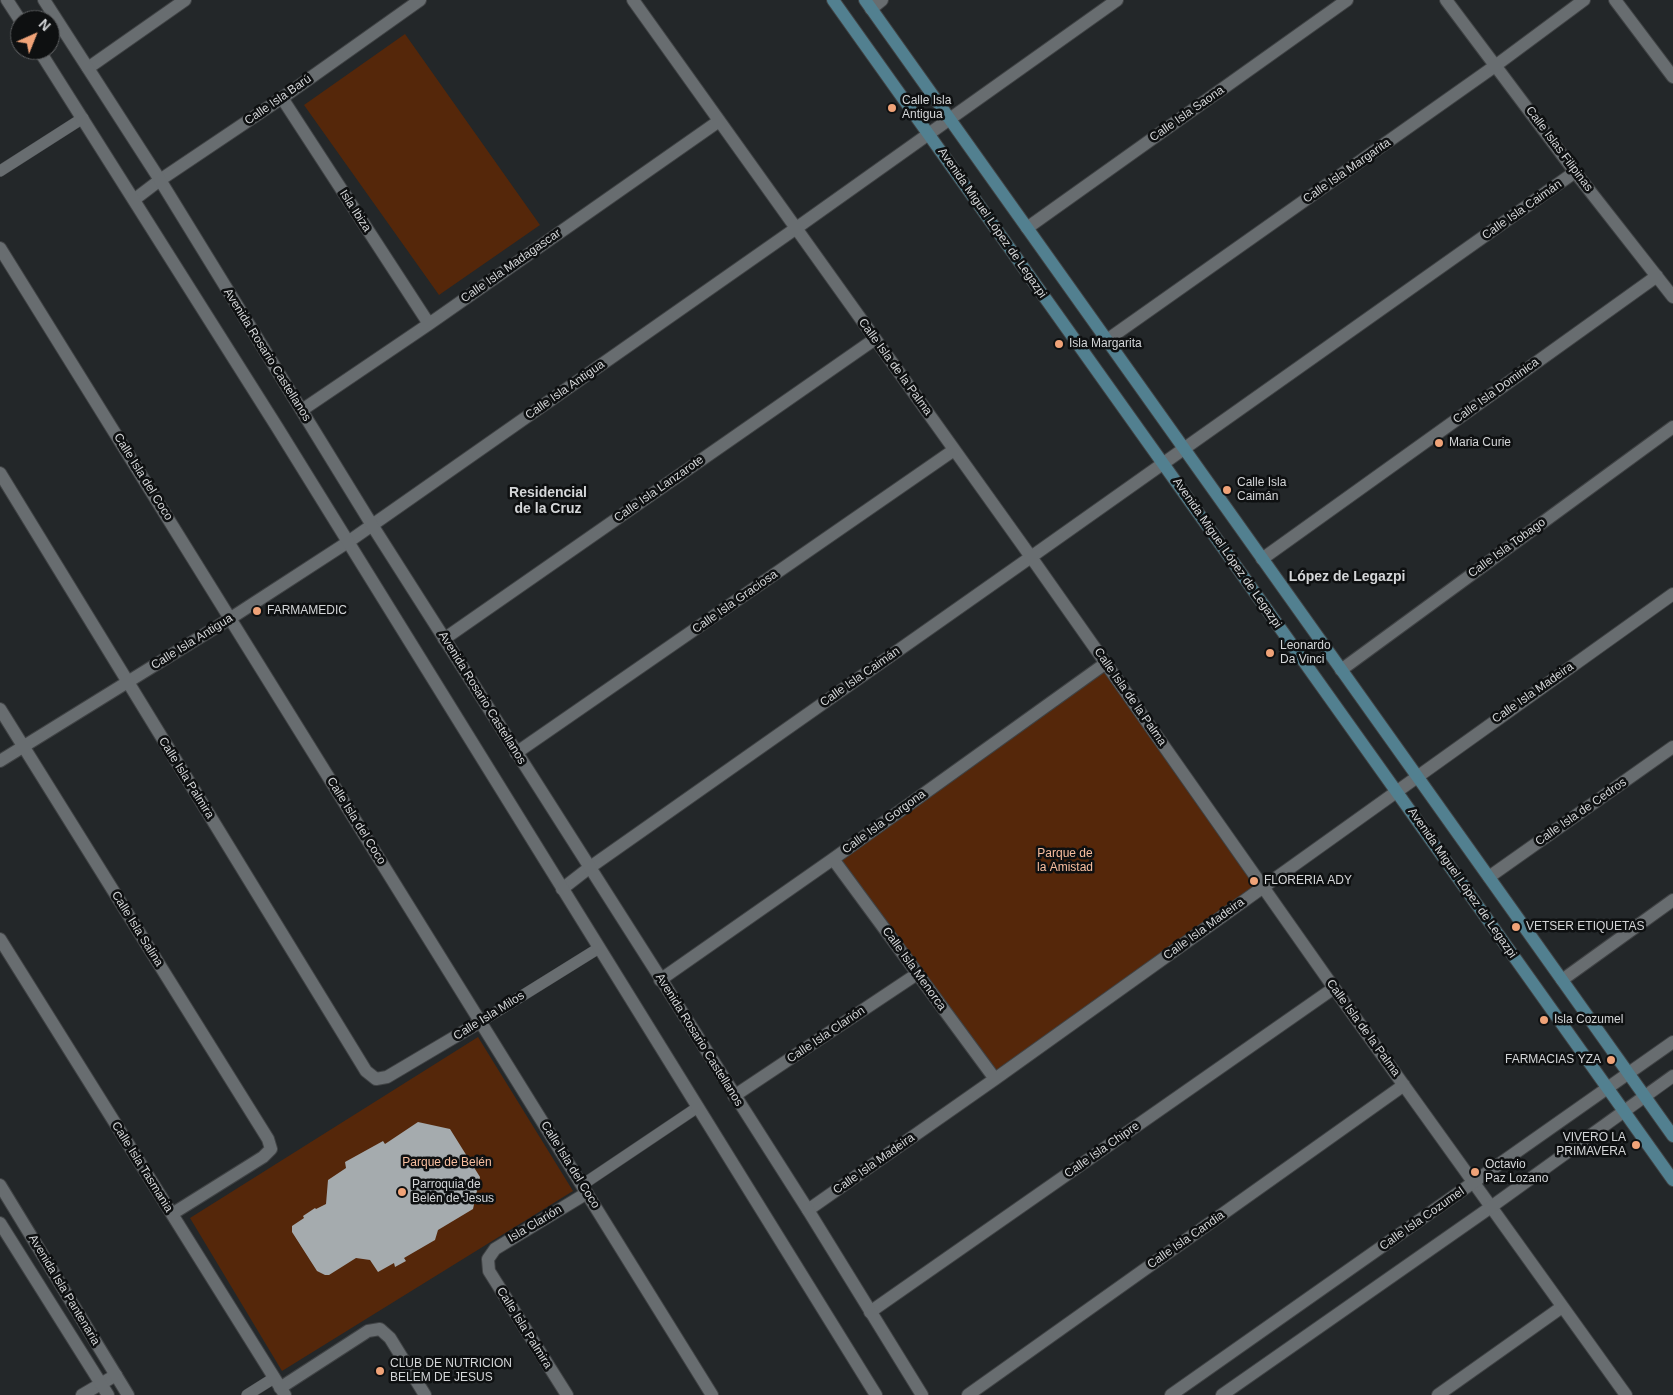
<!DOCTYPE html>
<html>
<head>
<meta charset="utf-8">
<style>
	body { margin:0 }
	#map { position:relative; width:1673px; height:1395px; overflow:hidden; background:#232729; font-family:Arial,sans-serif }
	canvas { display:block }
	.north { position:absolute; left:10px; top:10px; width:50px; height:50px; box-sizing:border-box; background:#0e1011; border:1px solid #5d5f61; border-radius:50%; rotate:44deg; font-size:14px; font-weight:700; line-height:20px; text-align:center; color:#d4d6d8 }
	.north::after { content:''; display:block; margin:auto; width:18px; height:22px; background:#f0a378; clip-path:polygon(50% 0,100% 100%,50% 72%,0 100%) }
</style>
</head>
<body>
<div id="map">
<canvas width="1673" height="1395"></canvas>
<div class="north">N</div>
</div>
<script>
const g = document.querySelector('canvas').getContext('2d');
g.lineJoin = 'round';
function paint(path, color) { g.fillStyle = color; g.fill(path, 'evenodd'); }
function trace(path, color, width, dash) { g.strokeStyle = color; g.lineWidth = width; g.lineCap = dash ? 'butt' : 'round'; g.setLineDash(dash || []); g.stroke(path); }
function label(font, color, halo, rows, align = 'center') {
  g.font = font + ' Arial,sans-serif'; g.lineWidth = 5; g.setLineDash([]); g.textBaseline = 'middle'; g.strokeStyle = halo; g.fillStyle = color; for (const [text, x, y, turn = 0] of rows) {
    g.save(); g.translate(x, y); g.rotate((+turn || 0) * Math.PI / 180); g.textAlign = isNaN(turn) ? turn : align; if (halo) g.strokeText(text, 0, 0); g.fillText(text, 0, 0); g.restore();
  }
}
const green = new Path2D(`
	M405,34L540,225L439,295L304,105Z
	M1104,672L1255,885L997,1071L841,861Z
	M478,1037L573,1191L282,1371L190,1218Z`);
const building = new Path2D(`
	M418,1122L450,1129L480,1177L473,1209L438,1230L435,1240L404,1258L406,1261L395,1267L394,1263L378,1272L370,1260L356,1258L329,1275H325L317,1271L292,1232V1226L304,1218L303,1216L315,1208L316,1209L326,1204L328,1180L346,1168L345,1162L383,1141L385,1144Z`);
const pedestrian = new Path2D(`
	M0,171L83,118
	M480,1022L599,948
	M582,1185L698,1107
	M247,1395L274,1378`);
const minor = new Path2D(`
	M633,0L1031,557L1334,988L1626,1395
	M1446,0L1575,172L1673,297
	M1615,0L1673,77
	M871,9L882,0
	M88,68L185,0
	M282,98L429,324
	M135,199L160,180L282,98L420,0
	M1027,228L1347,0
	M0,248L712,1395
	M1107,340L1495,66L1584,0
	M302,410L429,324L719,121
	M0,473L366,1071L376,1079L387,1077L480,1022
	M1262,559L1657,276
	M444,639L875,339
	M1341,670L1673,427
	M0,709L268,1139L271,1149L263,1157L172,1214
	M516,753L954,450
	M0,761L231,618L348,542L795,229L1117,0
	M833,859L995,1079
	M1489,877L1673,747
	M562,889L589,868L1031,557L1575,172
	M0,939L285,1395
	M660,980L833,859L1106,663
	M1562,980L1673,900
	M734,1096L917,974
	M808,1210L995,1079L1673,594
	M870,1312L1334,988
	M280,1388L368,1331L380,1329L390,1338L425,1395
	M82,1395L116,1375
	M567,1395L489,1271L488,1259L495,1249L587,1193
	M968,1395L1404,1085
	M1438,1395L1562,1307`);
const tertiary = new Path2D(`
	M7,0L20,20
	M44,0L160,180L372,525L808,1210L922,1395
	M39,50L277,427L876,1395
	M0,1185L128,1395
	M0,1223L108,1395
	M1171,1395L1673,1042
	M1222,1395L1491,1207L1673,1076`);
const secondary = new Path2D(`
	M833,0L1673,1180
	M865,0L1673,1136`);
const markers = [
	[892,108,5,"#f0a378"],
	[1059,344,5,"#f0a378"],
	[1439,443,5,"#f0a378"],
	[1227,490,5,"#f0a378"],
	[257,611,5,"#f0a378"],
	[1270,653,5,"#f0a378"],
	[1254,881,5,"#f0a378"],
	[1516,927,5,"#f0a378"],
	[1544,1020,5,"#f0a378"],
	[1611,1060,5,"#f0a378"],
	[1636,1145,5,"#f0a378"],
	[1475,1172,5,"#f0a378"],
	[402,1192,5,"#f0a378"],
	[380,1371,5,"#f0a378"]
];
const streetNames = [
	["Calle Isla Barú",278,100,-35],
	["Calle Isla Saona",1187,114,-35],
	["Calle Islas Filipinas",1559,149,53],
	["Calle Isla Margarita",1347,171,-35],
	["Calle Isla Caimán",1522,210,-35],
	["Isla Ibiza",355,211,57],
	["Avenida Miguel López de Legazpi",992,223,55],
	["Calle Isla Madagascar",511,266,-35],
	["Avenida Rosario Castellanos",267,355,58],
	["Calle Isla de la Palma",895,367,54],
	["Calle Isla Antigua",565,390,-35],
	["Calle Isla Dominica",1496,391,-36],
	["Calle Isla del Coco",143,477,58],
	["Calle Isla Lanzarote",659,489,-35],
	["Calle Isla Tobago",1507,548,-36],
	["Avenida Miguel López de Legazpi",1227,553,55],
	["Calle Isla Graciosa",735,602,-35],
	["Calle Isla Antigua",192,642,-32],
	["Calle Isla Caimán",860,677,-35],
	["Calle Isla Madeira",1533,693,-35],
	["Calle Isla de la Palma",1130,697,55],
	["Avenida Rosario Castellanos",482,698,58],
	["Calle Isla Palmira",186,778,58],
	["Calle Isla de Cedros",1581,812,-35],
	["Calle Isla del Coco",356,821,58],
	["Calle Isla Gorgona",884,822,-36],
	["Avenida Miguel López de Legazpi",1462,883,55],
	["Calle Isla Salina",137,929,58],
	["Calle Isla Madeira",1204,929,-36],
	["Calle Isla Menorca",914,969,54],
	["Calle Isla Milos",489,1016,-32],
	["Calle Isla de la Palma",1363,1028,54],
	["Calle Isla Clarión",826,1035,-34],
	["Avenida Rosario Castellanos",699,1040,58],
	["Calle Isla Chipre",1102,1150,-35],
	["Calle Isla Madeira",874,1164,-35],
	["Calle Isla del Coco",570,1165,58],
	["Calle Isla Tasmania",142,1167,58],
	["Calle Isla Cozumel",1422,1219,-35],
	["Isla Clarión",535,1224,-31],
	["Calle Isla Candia",1186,1240,-35],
	["Avenida Isla Pantenaria",64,1290,59],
	["Calle Isla Palmira",524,1328,58]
];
const poiNames = [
	["Calle Isla",902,101],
	["Antigua",902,115],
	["Isla Margarita",1069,344],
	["Maria Curie",1449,443],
	["Calle Isla",1237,483],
	["Caimán",1237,497],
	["FARMAMEDIC",267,611],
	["Leonardo",1280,646],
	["Da Vinci",1280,660],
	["FLORERIA ADY",1264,881],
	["VETSER ETIQUETAS",1526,927],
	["Isla Cozumel",1554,1020],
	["FARMACIAS YZA",1601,1060,"right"],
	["VIVERO LA",1626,1138,"right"],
	["PRIMAVERA",1626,1152,"right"],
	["Octavio",1485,1165],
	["Paz Lozano",1485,1179],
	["Parroquia de",412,1185],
	["Belén de Jesus",412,1199],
	["CLUB DE NUTRICION",390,1364],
	["BELEM DE JESUS",390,1378]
];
const parkNames = [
	["Parque de",1065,854],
	["la Amistad",1065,868],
	["Parque de Belén",447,1163]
];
const neighbourhoodNames = [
	["Residencial",548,493],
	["de la Cruz",548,509],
	["López de Legazpi",1347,577]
];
paint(green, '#55270a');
paint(building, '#a5abae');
trace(pedestrian, '#404345', 12);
trace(minor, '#404345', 14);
trace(tertiary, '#404345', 14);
trace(secondary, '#404345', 14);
trace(pedestrian, '#686d70', 11);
trace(minor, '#686d70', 12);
trace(tertiary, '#686d70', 12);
trace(secondary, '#528090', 12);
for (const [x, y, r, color] of markers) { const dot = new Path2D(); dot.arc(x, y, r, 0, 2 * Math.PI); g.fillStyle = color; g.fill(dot); trace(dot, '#0e1011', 2); }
label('12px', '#d4d6d8', '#0e1011', streetNames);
label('12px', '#d4d6d8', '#0e1011', poiNames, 'left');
label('12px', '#f8be9f', '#0e1011', parkNames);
label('bold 14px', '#d4d6d8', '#0e1011', neighbourhoodNames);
</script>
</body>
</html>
